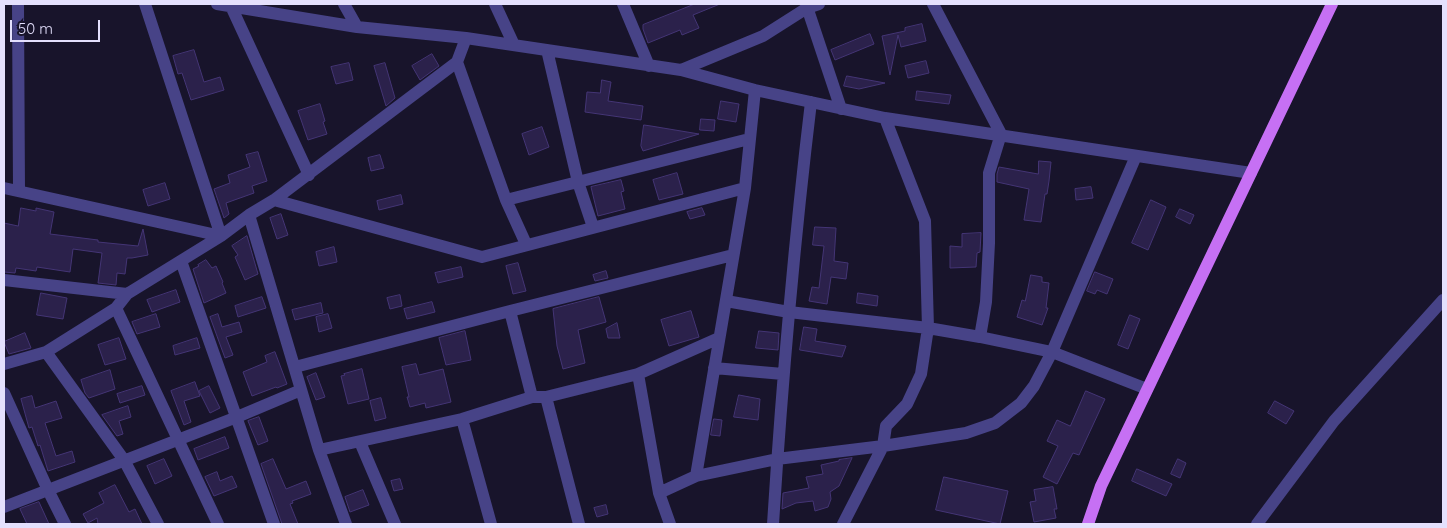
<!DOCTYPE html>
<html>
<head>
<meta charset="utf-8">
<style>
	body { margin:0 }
	#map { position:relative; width:1447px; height:528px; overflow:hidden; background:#18142b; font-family:Quicksand,sans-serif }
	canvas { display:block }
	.frame { position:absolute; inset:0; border:5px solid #e4e0fd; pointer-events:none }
	.scale { position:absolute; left:10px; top:20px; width:90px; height:22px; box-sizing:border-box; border:2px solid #e4e0fd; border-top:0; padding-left:6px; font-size:15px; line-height:18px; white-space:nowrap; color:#e4e0fd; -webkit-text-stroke:4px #18142b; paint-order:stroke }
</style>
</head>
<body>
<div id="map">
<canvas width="1447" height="528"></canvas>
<div class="frame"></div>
<div class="scale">50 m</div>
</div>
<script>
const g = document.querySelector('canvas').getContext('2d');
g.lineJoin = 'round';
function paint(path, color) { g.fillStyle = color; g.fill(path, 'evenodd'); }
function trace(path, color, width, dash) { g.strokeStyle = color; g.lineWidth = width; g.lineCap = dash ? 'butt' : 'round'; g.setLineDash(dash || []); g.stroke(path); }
const building = new Path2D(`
	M695,4H720L693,15L699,28L682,35L680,30L648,43L643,29V25Z
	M922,24L926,41L901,47L898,35L890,75L882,36L905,31V28Z
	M870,34L874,44L835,60L831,50Z
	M194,50L204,82L220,77L224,90L191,100L182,73L178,74L173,56Z
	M432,54L439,66L420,80L412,66Z
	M926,61L929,73L908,78L905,66Z
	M349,63L353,80L336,84L331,67Z
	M385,63L395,98L386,106L374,66Z
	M847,76L885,83L859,89L844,86Z
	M602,80L611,82L608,101L643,106L641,120L585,112L587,92L600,93Z
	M917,91L951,95L949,104L916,100Z
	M721,101L739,104L736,122L718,119Z
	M320,104L325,121L323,122L327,134L308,140L298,111Z
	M701,119L715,120L714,131L700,130Z
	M644,125L651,126L699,134L643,151L641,146Z
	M542,127L549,147L529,155L522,134Z
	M258,152L267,181L252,186L254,193L226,203L229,214L224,218L214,189L230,183L228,175L250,167L246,155Z
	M380,155L384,168L371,171L368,158Z
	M1039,161L1051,162L1049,181L1047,194H1045L1041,222L1024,220L1029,189L997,182V174L999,167L1038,174Z
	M677,173L683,194L659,200L653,180Z
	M621,180L624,191L621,192L625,209L598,216L591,187Z
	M165,183L170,199L148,206L143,190Z
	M1091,187L1093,198L1076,200L1075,189Z
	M401,195L403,204L379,210L377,201Z
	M1151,200L1166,207L1148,250L1132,243Z
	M21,208L36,211V208L54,212L50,234L98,240V242L138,246L143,229L148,255L132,258H127L125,274L117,273L116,285L98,283L102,253L73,249L70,272L37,267L36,271L16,268L15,273L4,272V223L18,226Z
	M702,208L705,215L690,219L687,212Z
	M1180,209L1194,215L1190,224L1176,217Z
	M281,214L288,235L277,239L270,218Z
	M815,227L836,228L834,261L848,263L846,279L831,277L827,304L809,301L812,287L819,288L824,246L813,245Z
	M981,233L980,252L977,253L976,267L950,268V246L962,247V234Z
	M247,236L258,274L245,280L235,257L238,255L232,246Z
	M334,247L337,262L319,266L316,252Z
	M206,260L212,268L216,266L223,282L222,283L226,293L204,303L193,269L199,266L198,265Z
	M518,263L526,291L513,294L506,266Z
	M461,267L463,277L438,283L435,273Z
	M606,271L608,278L595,281L593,275Z
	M1095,272L1113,279L1107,294L1097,290L1095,294L1087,291Z
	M1031,275L1042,277V282L1049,283L1046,308H1048L1042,325L1017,317L1022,300L1025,301Z
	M176,290L180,302L152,312L147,300Z
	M41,293L67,298L63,319L37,315Z
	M858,293L878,296L877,306L857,303Z
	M400,295L402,306L390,309L387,298Z
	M262,297L266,308L238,317L235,306Z
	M599,297L606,322L578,330L585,363L563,369L557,346L553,309Z
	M432,302L435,312L407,319L404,309Z
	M321,303L323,313L295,320L292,310Z
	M691,311L699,337L669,346L661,320Z
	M156,314L160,327L137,334L132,322Z
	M218,314L222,327L239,322L242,332L226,337L233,355L225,358L210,317Z
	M328,314L332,328L319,332L316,317Z
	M1130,315L1140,319L1128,349L1118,345Z
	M617,323L620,338H608L606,329Z
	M804,327L817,329L815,341L846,346L842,357L800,350Z
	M465,331L471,360L446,365L439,338Z
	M759,331L779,333L778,350L756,348Z
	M25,333L31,348L9,354L4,342Z
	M119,338L126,359L105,365L98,345Z
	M197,338L200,348L175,355L173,346Z
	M275,352L287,384L277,388L276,387L252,396L243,372L267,362L265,356Z
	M416,364L419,375L443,369L451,402L426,408L425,403L410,407L407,397H409L402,367Z
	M362,369L369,399L348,404L341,376L345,375L344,374Z
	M110,370L115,389L89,398L85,393L81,380Z
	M316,373L325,397L316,400L307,377Z
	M195,382L200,396L184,401L191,422L184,425L171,391Z
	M142,386L145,395L120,403L117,394Z
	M209,386L220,408L210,413L199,391Z
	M1086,391L1105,399L1079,455L1073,453L1057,484L1043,477L1058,446L1047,441L1057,420L1070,426Z
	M739,395L760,399L758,420L734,417Z
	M32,396L35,408L56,401L62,418L45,423L56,456L72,451L75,462L48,471L40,445L38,446L32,427L29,428L21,399Z
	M381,398L386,418L375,421L370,401Z
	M1275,401L1294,411L1286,424L1268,413Z
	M128,406L131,417L119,421L123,434L117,436L102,415Z
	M259,417L268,441L258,445L248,421Z
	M714,419L722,420L720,436L711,435Z
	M225,437L229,448L198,460L194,449Z
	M852,458L839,486L830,492L831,499L828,507L815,511L813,501L796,503L782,509L783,493L809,488L806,477L823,474L821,465L839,461V460Z
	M164,459L172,476L155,484L147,466Z
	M273,459L286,489L306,481L311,494L292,501L293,503L290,504L298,524H282L261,464Z
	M1178,459L1186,463L1180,478L1171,474Z
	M1137,469L1172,484L1166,496L1132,481Z
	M217,472L220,481L232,476L237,487L214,496L205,477Z
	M944,477L1008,491L1000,524L936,510Z
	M400,479L403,489L394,491L391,481Z
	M115,485L129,512L135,509L142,524H98L97,518L88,523L83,514L104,503L99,493Z
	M1053,487L1057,509H1054L1056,518L1034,522L1030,502L1036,501L1034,490Z
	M363,490L369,505L350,512L345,497Z
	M39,502L49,524H27L20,509Z
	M606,505L608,514L597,517L594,508Z`);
const minor = new Path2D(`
	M18,4L19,190
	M145,4L221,236
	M217,4L357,27L466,38L681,70L755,90L885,118L1251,173
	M230,4L309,175
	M344,4L357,27
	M495,4L514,45
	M623,4L649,66
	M806,4L841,109
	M933,4L1001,134L989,173V243L986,302L980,337
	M547,50L578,182L593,227
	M457,62L506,200L526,244
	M681,70L763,36L807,8L819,4
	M4,188L221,236
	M274,200L482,257L745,188
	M506,200L749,139
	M249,215L319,450L346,524
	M181,261L274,524
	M4,280L127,294
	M726,301L789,312L928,328L980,337L1052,352L1147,389
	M116,308L218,524
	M510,311L532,397
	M46,352L124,460L158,524
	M4,364L46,352L116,308L127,294L221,236L249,215L274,200L457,62L466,38
	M295,367L510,311L733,255
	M714,368L783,374
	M638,374L659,493L670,524
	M4,393L48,490L65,524
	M546,397L579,524
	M462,419L491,524
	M360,442L395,524
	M319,450L462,419L532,397H546L638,374L719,338
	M696,476L745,188L755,90
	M659,493L696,476L777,459L883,446L966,433L995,423L1021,403L1034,386L1052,352L1136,156
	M4,507L237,417L301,390
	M773,524C782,383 794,243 811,102
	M843,524L883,446L886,426L907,404L921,374L928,328L925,221L885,118
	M1257,524L1334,421L1443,300`);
const major = new Path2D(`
	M1088,524L1101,486L1332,4`);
paint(building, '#2b214b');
trace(building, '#443575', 1);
trace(minor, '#474387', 12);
trace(major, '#c670f4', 12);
</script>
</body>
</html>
